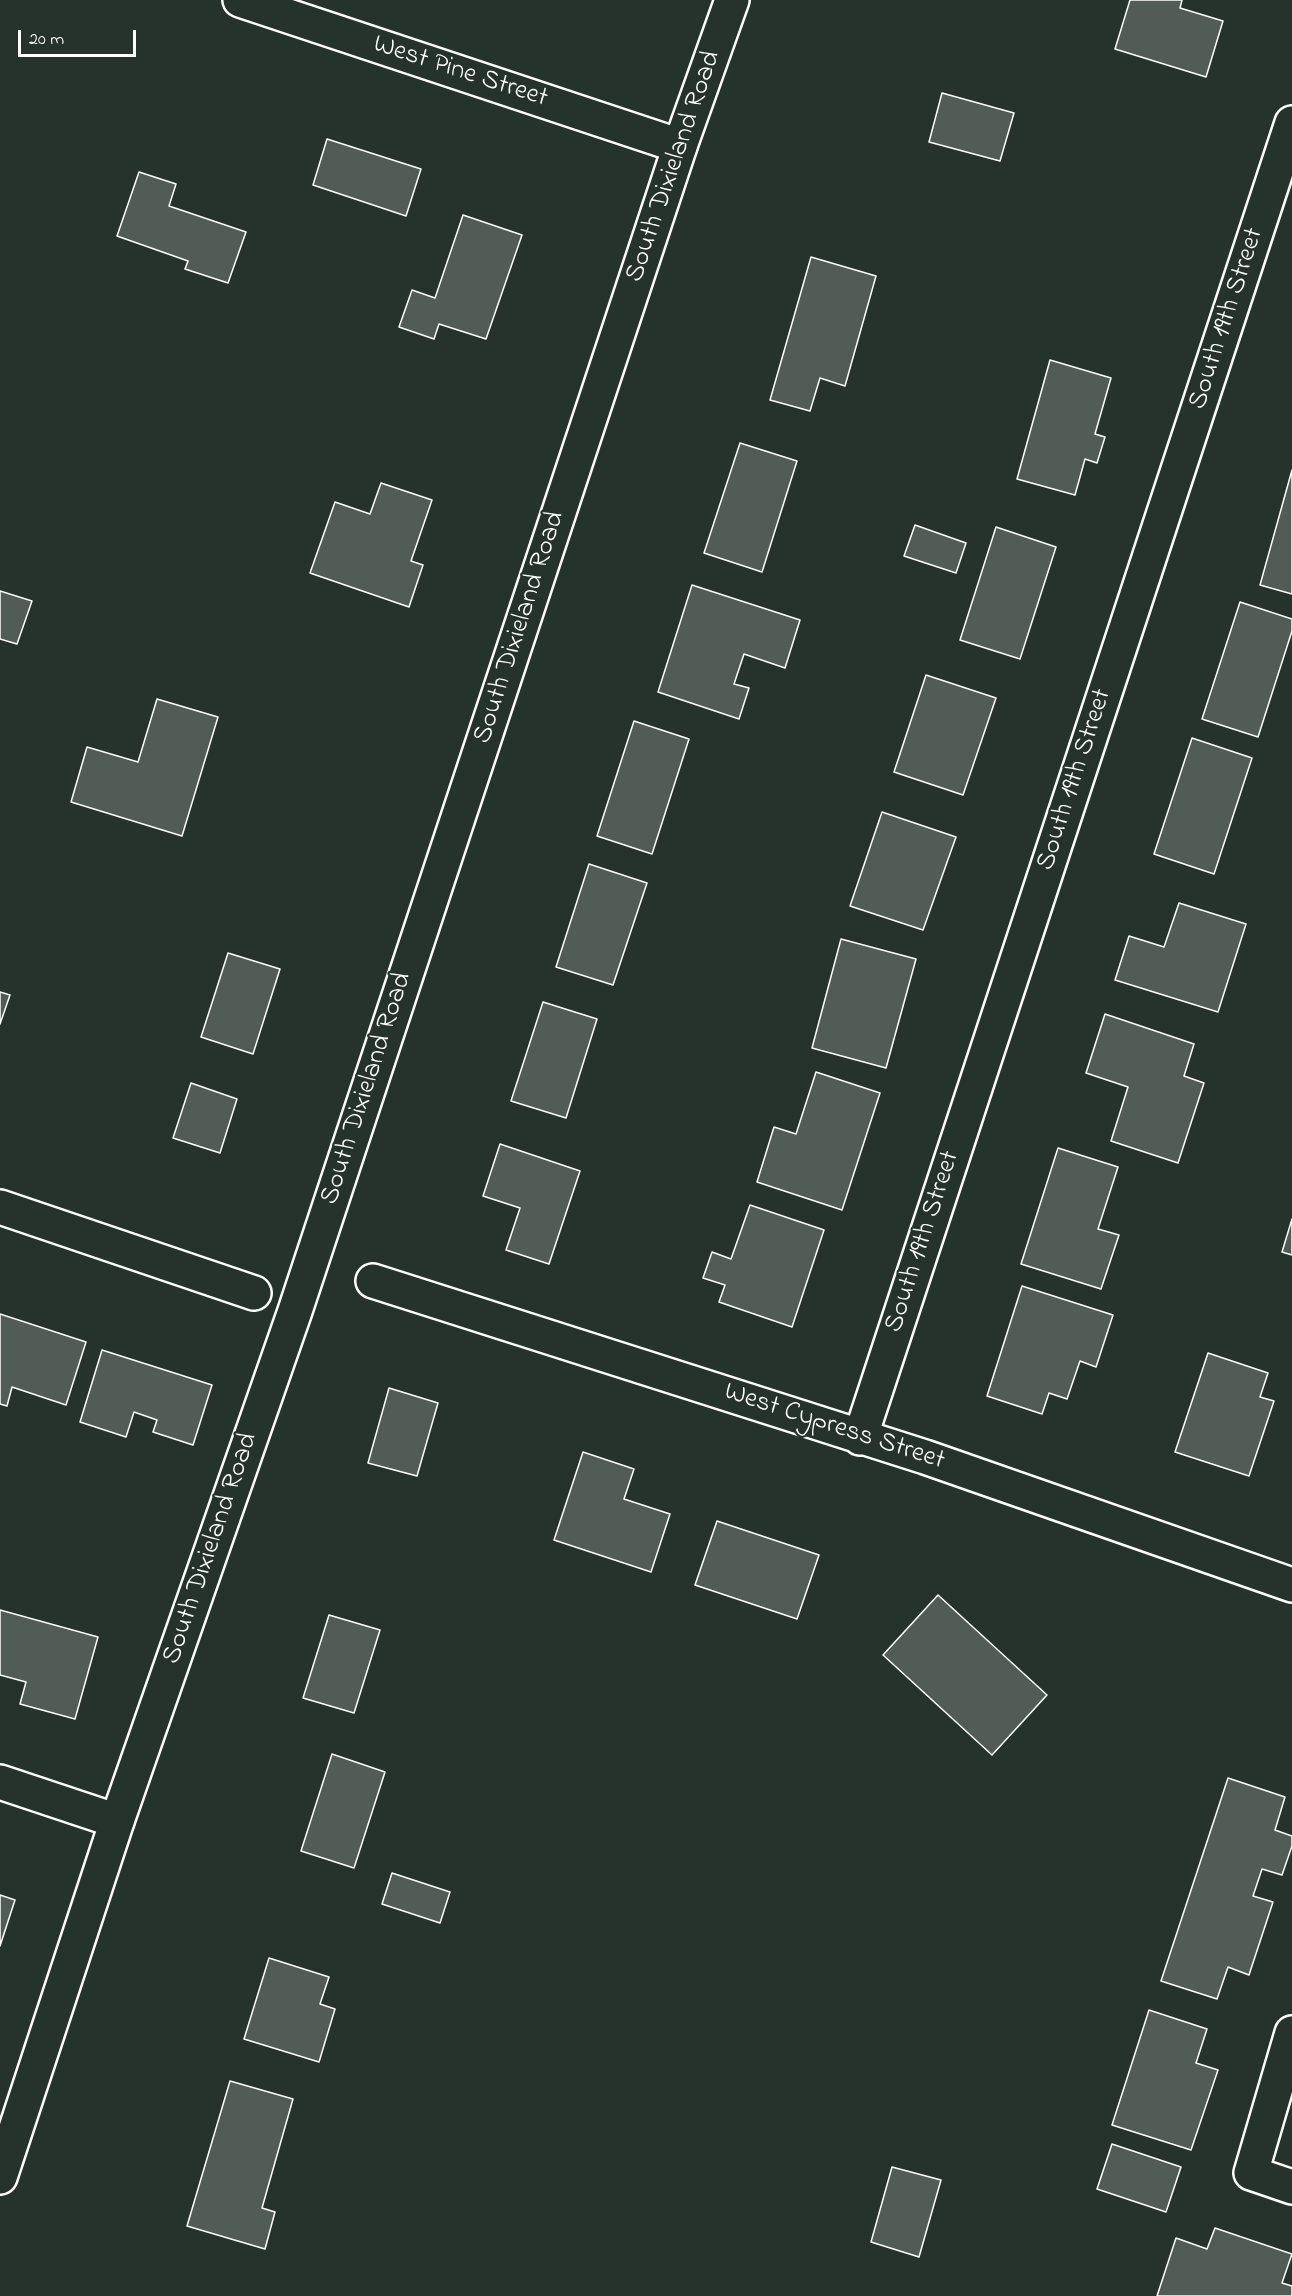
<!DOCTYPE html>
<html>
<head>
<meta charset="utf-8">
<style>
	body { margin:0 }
	#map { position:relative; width:1292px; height:2296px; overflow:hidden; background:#26332d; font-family:"Indie Flower",sans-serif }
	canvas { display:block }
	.scale { position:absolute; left:18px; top:30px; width:118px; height:27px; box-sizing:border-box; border:3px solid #fff; border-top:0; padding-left:8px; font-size:18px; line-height:21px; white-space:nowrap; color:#fff; -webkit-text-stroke:4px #26332d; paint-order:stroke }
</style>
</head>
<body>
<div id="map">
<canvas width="1292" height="2296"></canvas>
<div class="scale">20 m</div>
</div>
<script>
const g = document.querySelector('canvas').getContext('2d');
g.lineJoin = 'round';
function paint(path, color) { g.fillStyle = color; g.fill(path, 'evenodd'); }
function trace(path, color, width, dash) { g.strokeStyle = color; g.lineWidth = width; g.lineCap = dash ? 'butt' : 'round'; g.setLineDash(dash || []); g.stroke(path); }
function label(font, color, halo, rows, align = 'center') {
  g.font = font + ' "Indie Flower",sans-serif'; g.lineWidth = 4.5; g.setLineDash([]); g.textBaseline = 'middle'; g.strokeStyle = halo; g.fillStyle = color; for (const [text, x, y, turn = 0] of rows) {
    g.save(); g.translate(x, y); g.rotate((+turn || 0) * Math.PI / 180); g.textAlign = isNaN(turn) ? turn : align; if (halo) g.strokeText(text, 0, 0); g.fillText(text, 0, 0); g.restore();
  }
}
const building = new Path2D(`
	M1130,0H1182L1180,8L1223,21L1206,77L1115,49Z
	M942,93L1014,113L1000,161L929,142Z
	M327,139L421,169L406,216L313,185Z
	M139,172L176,184L169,206L246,232L228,283L185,269L188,261L117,236Z
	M463,215L522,235L486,339L439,324L434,339L399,327L412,290L435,298Z
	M811,257L876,276L845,386L820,378L810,411L770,400Z
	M1050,360L1111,378L1095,434L1105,437L1097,463L1085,459L1075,495L1017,479Z
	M740,443L797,461L762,572L704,553Z
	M1292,470V594L1260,585Z
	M381,483L432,500L411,561L423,565L409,607L310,573L335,502L370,514Z
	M915,525L966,543L956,573L904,556Z
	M996,527L1056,547L1020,659L960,640Z
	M692,585L800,620L785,668L744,654L734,684L749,688L739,719L658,692Z
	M0,591L32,601L17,644L0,639Z
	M1240,602L1292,619V631L1258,737L1202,719Z
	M926,675L996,698L963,795L894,772Z
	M157,699L218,717L182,836L71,802L87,747L138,762Z
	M634,721L689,739L652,854L597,836Z
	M1192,738L1252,758L1214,874L1154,854Z
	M882,812L956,837L923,930L850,906Z
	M589,864L647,883L613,985L556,967Z
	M1179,903L1246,924L1218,1012L1115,980L1129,936L1164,947Z
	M841,939L916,959L886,1068L812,1048Z
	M228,953L280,969L253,1054L201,1037Z
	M0,992L10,995L0,1024Z
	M543,1002L597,1019L566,1118L511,1101Z
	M1105,1014L1194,1044L1184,1076L1204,1083L1178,1163L1111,1141L1128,1087L1086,1073Z
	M816,1072L880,1093L842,1210L757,1182L774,1127L796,1134Z
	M191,1083L237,1099L220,1153L173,1138Z
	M500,1144L580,1171L549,1264L506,1250L520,1208L483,1196Z
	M1058,1148L1118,1167L1098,1229L1119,1235L1101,1289L1021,1264Z
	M750,1205L824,1230L792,1327L719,1302L725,1285L703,1278L712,1252L731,1259Z
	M1292,1219V1255L1282,1252Z
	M1022,1286L1113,1315L1096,1367L1080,1361L1067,1399L1049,1393L1042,1414L987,1396Z
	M0,1314L86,1342L66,1405L12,1387L7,1406L0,1404Z
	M102,1350L212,1385L193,1445L153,1432L157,1420L134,1412L126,1437L80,1422Z
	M1208,1353L1268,1373L1260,1397L1274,1401L1249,1476L1175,1452Z
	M389,1388L438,1403L417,1476L368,1463Z
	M583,1452L634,1469L624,1499L670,1514L651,1572L554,1540Z
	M717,1521L819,1555L797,1619L695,1585Z
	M938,1595L1047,1695L992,1755L883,1655Z
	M0,1610L98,1637L75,1719L20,1704L26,1682L0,1675Z
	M329,1615L380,1630L354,1713L303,1698Z
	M332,1754L385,1772L354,1868L301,1851Z
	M1228,1778L1285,1797L1275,1830L1292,1836V1846L1282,1875L1262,1869L1253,1896L1273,1902L1249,1975L1228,1967L1217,1999L1161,1981Z
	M392,1873L450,1892L440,1923L382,1904Z
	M0,1895L15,1900L0,1946Z
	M269,1958L329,1977L320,2004L335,2009L319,2062L244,2039Z
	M1149,2010L1207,2029L1196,2063L1218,2070L1191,2150L1112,2125Z
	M230,2081L293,2099L262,2208L275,2212L265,2249L187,2226Z
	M1112,2144L1181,2167L1166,2212L1097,2189Z
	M892,2167L941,2180L919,2257L871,2242Z
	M1215,2228L1292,2254L1282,2283L1292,2286V2296H1157L1176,2238L1207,2249Z`);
const minor = new Path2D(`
	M240,0L680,146
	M0,1207L254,1293
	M373,1281L925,1457L1292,1585
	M860,1438L1292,123
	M0,1782L117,1821
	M1292,2033L1251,2173L1292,2187`);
const major = new Path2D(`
	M0,2177L117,1821L295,1311L680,146L732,0`);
const streetNames = [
	["West Pine Street",460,73,18],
	["South Dixieland Road",675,167,-71],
	["South 19th Street",1228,319,-72],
	["South Dixieland Road",521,628,-72],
	["South 19th Street",1076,780,-72],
	["South Dixieland Road",368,1089,-72],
	["South 19th Street",924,1242,-72],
	["West Cypress Street",834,1428,18],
	["South Dixieland Road",212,1549,-71]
];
paint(building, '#515c57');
trace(building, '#fff', 1.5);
trace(minor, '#fff', 38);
trace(major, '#fff', 38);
trace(minor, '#26332d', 33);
trace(major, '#26332d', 33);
label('27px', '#fff', '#26332d', streetNames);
</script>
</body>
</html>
